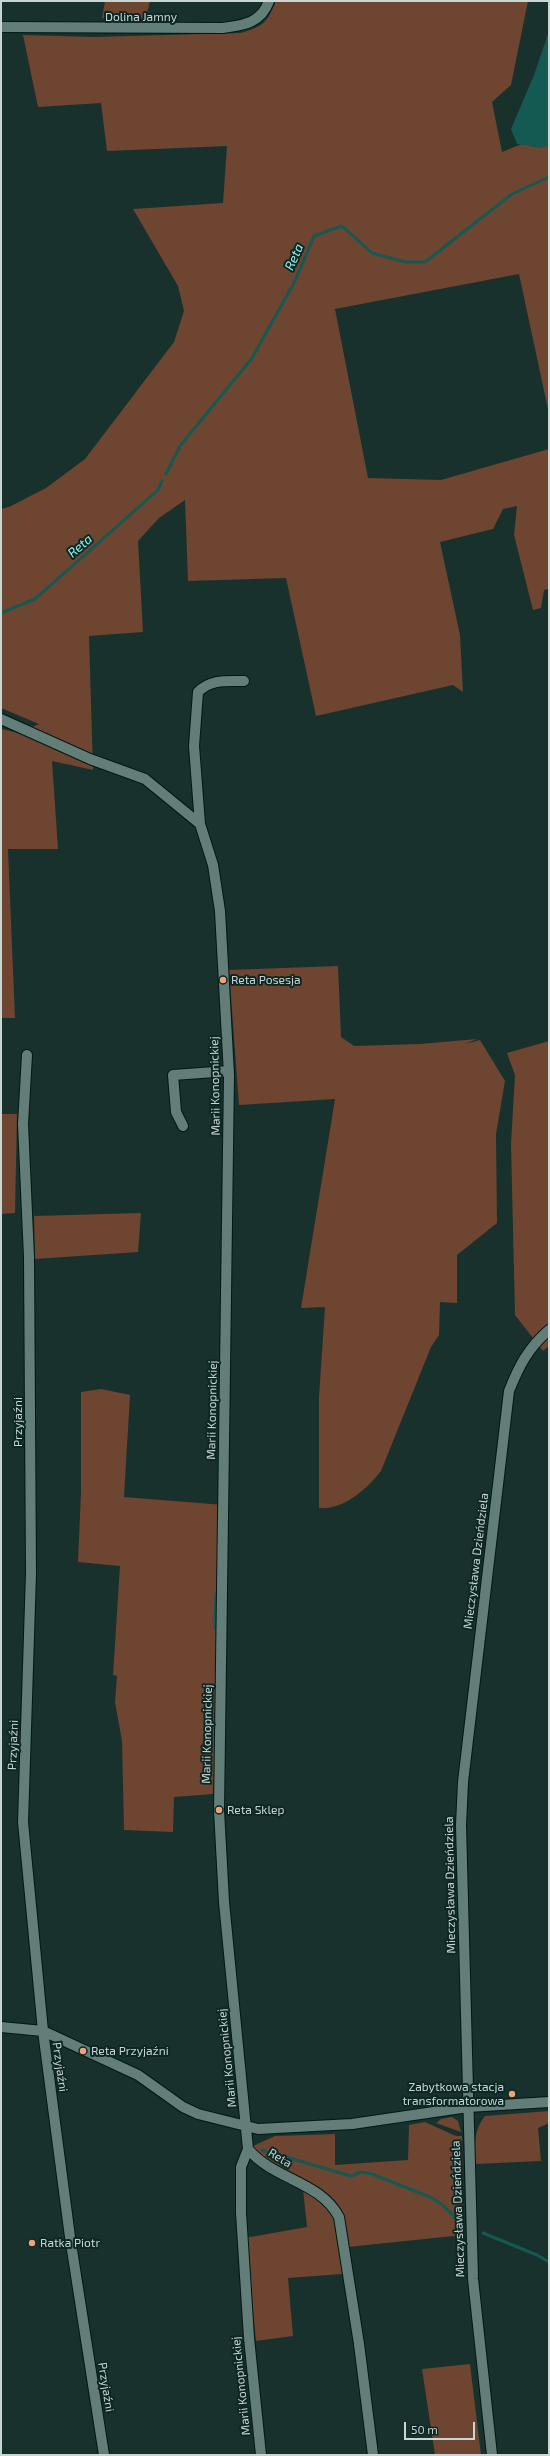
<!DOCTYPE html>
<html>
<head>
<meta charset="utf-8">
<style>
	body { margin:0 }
	#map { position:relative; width:550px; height:2456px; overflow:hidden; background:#18312d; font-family:"Exo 2",sans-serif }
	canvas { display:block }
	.frame { position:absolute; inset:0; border:2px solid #c7d6d3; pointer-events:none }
	.scale { position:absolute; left:404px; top:2422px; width:71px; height:18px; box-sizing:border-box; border:2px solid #c7d6d3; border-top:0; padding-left:5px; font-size:12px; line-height:14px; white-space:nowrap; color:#c7d6d3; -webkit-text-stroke:3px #0d2724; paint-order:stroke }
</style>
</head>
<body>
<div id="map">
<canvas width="550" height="2456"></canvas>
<div class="frame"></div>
<div class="scale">50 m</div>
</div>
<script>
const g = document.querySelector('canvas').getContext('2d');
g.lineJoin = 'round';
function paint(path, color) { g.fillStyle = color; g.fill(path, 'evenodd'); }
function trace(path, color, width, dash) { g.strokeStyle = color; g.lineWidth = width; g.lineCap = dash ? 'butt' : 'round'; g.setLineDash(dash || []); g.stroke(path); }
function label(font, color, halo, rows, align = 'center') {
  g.font = font + ' "Exo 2",sans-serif'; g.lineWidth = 4; g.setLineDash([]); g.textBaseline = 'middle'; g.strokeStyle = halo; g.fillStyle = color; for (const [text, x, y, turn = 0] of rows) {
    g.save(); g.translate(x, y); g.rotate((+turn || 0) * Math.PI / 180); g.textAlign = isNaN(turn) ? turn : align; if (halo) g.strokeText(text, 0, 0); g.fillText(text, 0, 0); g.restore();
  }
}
const green = new Path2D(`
	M105,1H150L144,25L102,18Z
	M276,1H528L511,85L492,102L502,152L549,133V414L519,274L335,309L368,478L441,480L549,449V589L544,590L541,608L533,610L514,535L517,506L503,509L493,529L440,542L460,635L463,692L453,685L316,716L286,578L188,581L185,500L159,518L138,541L143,632L89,636L93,770L52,761L58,849H8L15,1018H1V729L19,733L39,724L1,708V509L9,507L46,488L85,459L174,342L184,311L178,286L133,209L223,203L227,146L107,151L101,103L38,107L23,35L94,37L240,33C263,27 267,23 276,1Z
	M338,966L341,1037L354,1046L420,1044L477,1039L465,1044L480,1040L505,1081L496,1134L497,1223L457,1255V1303L440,1302L439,1335L431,1347L381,1471C367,1489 344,1510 319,1508V1397L325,1307L301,1308L335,1099L239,1105L229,970Z
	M549,1041V1346L543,1351L515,1315L511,1144L515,1075L507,1053Z
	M1,1114H17L15,1213L1,1214Z
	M141,1213L138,1252L35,1259L34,1216Z
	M101,1389L130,1395L124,1497L224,1505L213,1794L174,1797L173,1832L124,1830L122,1741L115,1702L117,1676L113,1675L120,1566L78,1562L81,1492V1392Z
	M549,2111V2123L538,2128L541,2161L475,2164C475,2146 473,2131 485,2116Z
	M452,2117L458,2121L461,2132L436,2123L441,2119Z
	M425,2122L456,2136H462L463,2235L348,2247C346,2235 345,2218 339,2208C324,2179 272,2180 253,2146L275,2136L335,2134V2165L408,2160L409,2125Z
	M303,2189L324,2205L334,2218L342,2274L288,2278L293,2336L256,2341L245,2238L307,2227Z
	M470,2364L481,2455H435L422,2369Z`);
const water = new Path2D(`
	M549,31V145L541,148L517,144L511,129L534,75Z`);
const stream = new Path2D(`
	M166,474L180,446L252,358L295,281L314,236L342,226L372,253L405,262H425L512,194L549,177
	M1,613L35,599L158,490L162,481
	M215,1628L216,1594
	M262,2150L351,2176L361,2172L372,2174L430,2197L443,2205L461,2224
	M483,2233L537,2255L549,2262`);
const minor = new Path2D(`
	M1,27L223,28C244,25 261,23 269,1
	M1,719L90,759L145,779L200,824L213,865L220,911L229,1075L219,1810L224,1902L248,2149C274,2180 320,2181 339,2217L359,2344L373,2455
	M200,824L194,746L198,692C211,679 226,681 244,681
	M27,1055L23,1124L29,1257L31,1573L23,1822L43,2031L70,2237L104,2455
	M183,1126L176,1112L173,1075L229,1071
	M1,2027L43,2031L138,2075L183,2107L198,2114L258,2129L352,2124L468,2107L549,2102
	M248,2149L241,2167V2213L249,2338L261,2455
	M492,2455L473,2279L461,1825L463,1782L509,1391C519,1366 528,1348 549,1330`);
const markers = [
	[223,980,4,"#f0a27a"],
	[219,1810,4,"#f0a27a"],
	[83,2051,4,"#f0a27a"],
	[512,2094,4,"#f0a27a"],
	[32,2243,4,"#f0a27a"]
];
const streetNames = [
	["Dolina Jamny",141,17],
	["Marii Konopnickiej",215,1086,-91],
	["Marii Konopnickiej",212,1410,-89],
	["Przyjaźni",18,1422,-90],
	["Mieczysława Dzieńdziela",476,1561,-83],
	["Marii Konopnickiej",207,1734,-89],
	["Przyjaźni",13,1745,-88],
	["Mieczysława Dzieńdziela",450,1885,-91],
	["Marii Konopnickiej",227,2058,-96],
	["Przyjaźni",60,2067,82],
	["Reta",280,2158,31],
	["Mieczysława Dzieńdziela",458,2209,-92],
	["Marii Konopnickiej",241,2386,-96],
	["Przyjaźni",106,2387,81]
];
const poiNames = [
	["Reta Posesja",231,980],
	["Reta Sklep",227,1810],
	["Reta Przyjaźni",91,2051],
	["Zabytkowa stacja",504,2087,"right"],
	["transformatorowa",504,2101,"right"],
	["Ratka Piotr",40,2243]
];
const waterNames = [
	["Reta",294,257,-66],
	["Reta",80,546,-41]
];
paint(green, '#6d4531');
paint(water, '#145952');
trace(stream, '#145952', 3);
trace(minor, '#011816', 12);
trace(minor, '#637e79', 10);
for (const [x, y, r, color] of markers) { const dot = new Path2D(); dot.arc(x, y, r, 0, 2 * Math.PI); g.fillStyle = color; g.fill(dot); trace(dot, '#0d2724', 1.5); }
label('12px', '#c7d6d3', '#0d2724', streetNames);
label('12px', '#c7d6d3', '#0d2724', poiNames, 'left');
label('italic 13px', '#91f5e7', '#0d2724', waterNames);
</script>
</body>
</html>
